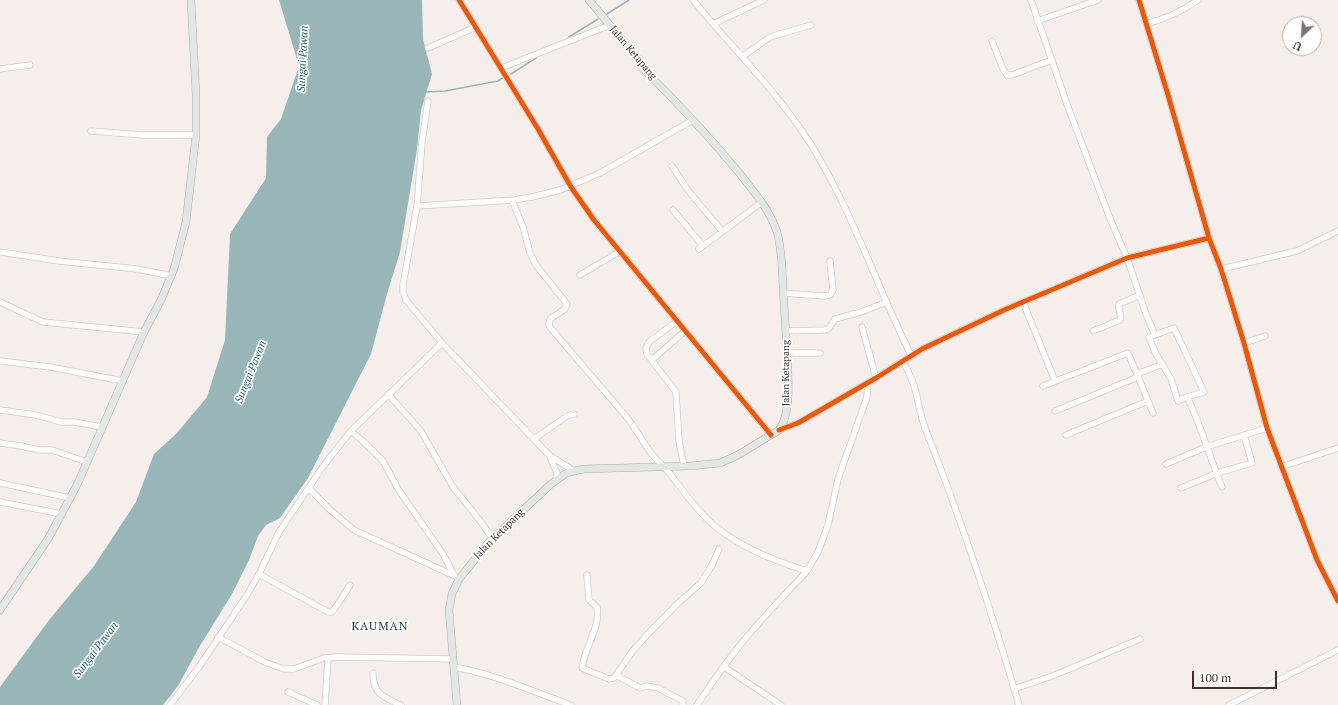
<!DOCTYPE html>
<html>
<head>
<meta charset="utf-8">
<style>
	body { margin:0 }
	#map { position:relative; width:1338px; height:705px; overflow:hidden; background:#f6eeea; font-family:"PT Serif",serif }
	canvas { display:block }
	.north { position:absolute; left:1282px; top:16px; width:40px; height:40px; box-sizing:border-box; background:#fff; border:1px solid #b3adaa; border-radius:50%; rotate:205deg; font-size:11px; font-weight:700; line-height:16px; text-align:center; color:#40312b }
	.north::after { content:''; display:block; margin:auto; width:14px; height:18px; background:#80736e; clip-path:polygon(50% 0,100% 100%,50% 72%,0 100%) }
	.scale { position:absolute; left:1192px; top:671px; width:85px; height:18px; box-sizing:border-box; border:2px solid #40312b; border-top:0; padding-left:5px; font-size:12px; line-height:14px; white-space:nowrap; color:#40312b; -webkit-text-stroke:3px #fff; paint-order:stroke }
</style>
</head>
<body>
<div id="map">
<canvas width="1338" height="705"></canvas>
<div class="north">U</div>
<div class="scale">100 m</div>
</div>
<script>
const g = document.querySelector('canvas').getContext('2d');
g.lineJoin = 'round';
function paint(path, color) { g.fillStyle = color; g.fill(path, 'evenodd'); }
function trace(path, color, width, dash) { g.strokeStyle = color; g.lineWidth = width; g.lineCap = dash ? 'butt' : 'round'; g.setLineDash(dash || []); g.stroke(path); }
function label(font, color, halo, rows, align = 'center') {
  g.font = font + ' "PT Serif",serif'; g.lineWidth = 3.5; g.setLineDash([]); g.textBaseline = 'middle'; g.strokeStyle = halo; g.fillStyle = color; for (const [text, x, y, turn = 0] of rows) {
    g.save(); g.translate(x, y); g.rotate((+turn || 0) * Math.PI / 180); g.textAlign = isNaN(turn) ? turn : align; if (halo) g.strokeText(text, 0, 0); g.fillText(text, 0, 0); g.restore();
  }
}
const water = new Path2D(`
	M279,0H422L423,39L432,74L421,110L417,149L400,252L387,294L371,354L308,478L280,518L266,525L258,536L249,560L232,594L198,649L178,686L163,705H0V687L49,620L94,566L136,502L154,454L177,433L207,397L225,340L230,234L266,178L267,137L281,119L299,66Z`);
const stream = new Path2D(`
	M607,14L629,0
	M569,37L598,19
	M511,74L536,58
	M426,92L445,91L498,81L503,78`);
const minor = new Path2D(`
	M459,0L538,129L571,187L594,220L771,435
	M693,0C732,48 777,91 810,143C852,210 876,285 911,355
	M1031,0L1068,107L1111,221L1127,258L1146,314L1155,335L1149,337L1155,352L1171,379L1178,401L1187,397C1201,425 1210,458 1222,487
	M1139,0L1168,95L1209,238L1221,269L1244,343L1267,428L1317,560L1338,601
	M1037,21L1098,0
	M713,24L764,0
	M1146,24C1165,19 1181,12 1198,0
	M992,41L1003,69L1007,75H1012L1052,60
	M428,48L476,27
	M742,57L770,37L811,25
	M501,68L610,25
	M0,69L30,65
	M428,101L422,142L417,206L403,285V292L406,300L442,343L549,455L574,471
	M91,131L143,135H196
	M672,166L687,189L722,231
	M512,200L523,227L530,253L536,265L567,304L565,309L550,319L549,324L550,327C575,357 600,386 625,415C635,427 642,441 651,453C657,461 665,467 671,475C683,491 694,506 708,520C733,544 774,561 807,571
	M417,206L514,200L532,197L560,190L600,173L693,120
	M673,210L703,246
	M699,249L762,202
	M0,252L59,261L137,269L172,276
	M1221,269L1297,251L1338,231
	M580,275L619,252
	M783,293L824,296L830,295L833,290L830,261
	M0,302L43,322L144,332
	M1023,302L1055,381
	M677,321L649,342L646,348L647,354L676,392L679,441L684,466
	M862,327L876,378
	M786,331L825,330L828,329L835,319L861,312L887,302
	M1093,331L1120,320C1123,315 1117,310 1119,304L1140,295
	M1155,335L1174,328L1204,392L1187,397
	M1244,343L1265,336
	M787,353H820
	M652,360L685,331
	M0,361L50,367L123,381
	M903,361C908,371 913,381 916,392C919,406 921,419 927,433C962,522 992,613 1019,705
	M1043,386L1128,353L1137,374
	M388,394L421,431L453,487L481,522L493,539
	M0,410L36,415L61,422H74L102,427
	M1055,411L1138,377
	M1153,413L1137,374L1163,364
	M779,430L798,423L876,378L922,349L1004,310L1127,258L1209,238
	M351,431L364,442L383,461L398,489L443,554L454,575
	M1066,435L1148,401
	M534,439L567,416L574,414
	M0,443L21,446L39,450H52L87,462
	M550,457L557,473L556,479
	M1166,464L1206,447L1267,428
	M1281,467L1338,448
	M0,483L70,498
	M309,488L328,508L354,530L455,576
	M1181,488L1217,473L1252,463L1244,435
	M0,502L62,514
	M259,574L328,612H332L336,607L350,585
	M587,575L589,600L597,607C601,627 584,648 582,668L609,679L614,678L632,652L645,637L677,604L701,583L712,565L719,549
	M218,637L267,663L284,669H294L324,658L337,657L453,659
	M454,667C494,674 532,691 571,705
	M724,667L781,705
	M373,673C373,695 384,697 401,705
	M616,675L640,688L647,686L658,688L683,701V705
	M1014,689L1055,675L1140,639
	M288,692L317,705
	M170,705L199,667L247,595L259,574L279,532L324,465L351,431L442,343
	M325,705L328,658
	M697,705C708,689 719,672 731,657C754,626 781,599 807,571L818,552L828,525L838,479L867,397L868,383
	M1229,705L1338,650`);
const major = new Path2D(`
	M0,610L48,539L77,485L144,332L161,300L174,269L186,222L196,135V95L191,0
	M457,705L449,610L452,594L459,579L488,543L551,484L565,474L574,471L584,469L690,466L720,463L738,455L779,430C792,413 788,373 787,353C786,331 784,308 783,286C782,269 782,249 777,232C770,210 754,192 740,174C709,136 676,101 641,67L638,59L589,0`);
const cycleway = new Path2D(`
	M459,0L538,129L571,187L594,220L771,435
	M1139,0L1168,95L1209,238L1221,269L1244,343L1267,428L1317,560L1338,601
	M779,430L798,423L876,378L922,349L1004,310L1127,258L1209,238`);
const streetNames = [
	["Jalan Ketapang",633,53,50],
	["Jalan Ketapang",786,373,-90],
	["Jalan Ketapang",499,534,-45]
];
const waterNames = [
	["Sungai Pawan",303,59,-87],
	["Sungai Pawan",251,372,-68],
	["Sungai Pawan",96,650,-53]
];
const quarterNames = [
	["KAUMAN",380,627]
];
paint(water, '#98b6b8');
trace(stream, '#98b6b8', 1.5);
trace(minor, '#d4cac5', 7);
trace(major, '#a6aca5', 8);
trace(minor, '#fefcfc', 5.5);
trace(major, '#e3e7e4', 7);
trace(cycleway, '#e8590c', 5);
label('10px', '#40312b', '#fff', streetNames);
label('italic 11px', '#226168', '#fff', waterNames);
g.letterSpacing = '1px';
label('12px', '#143738', '#fff', quarterNames);
g.letterSpacing = '0px';
</script>
</body>
</html>
